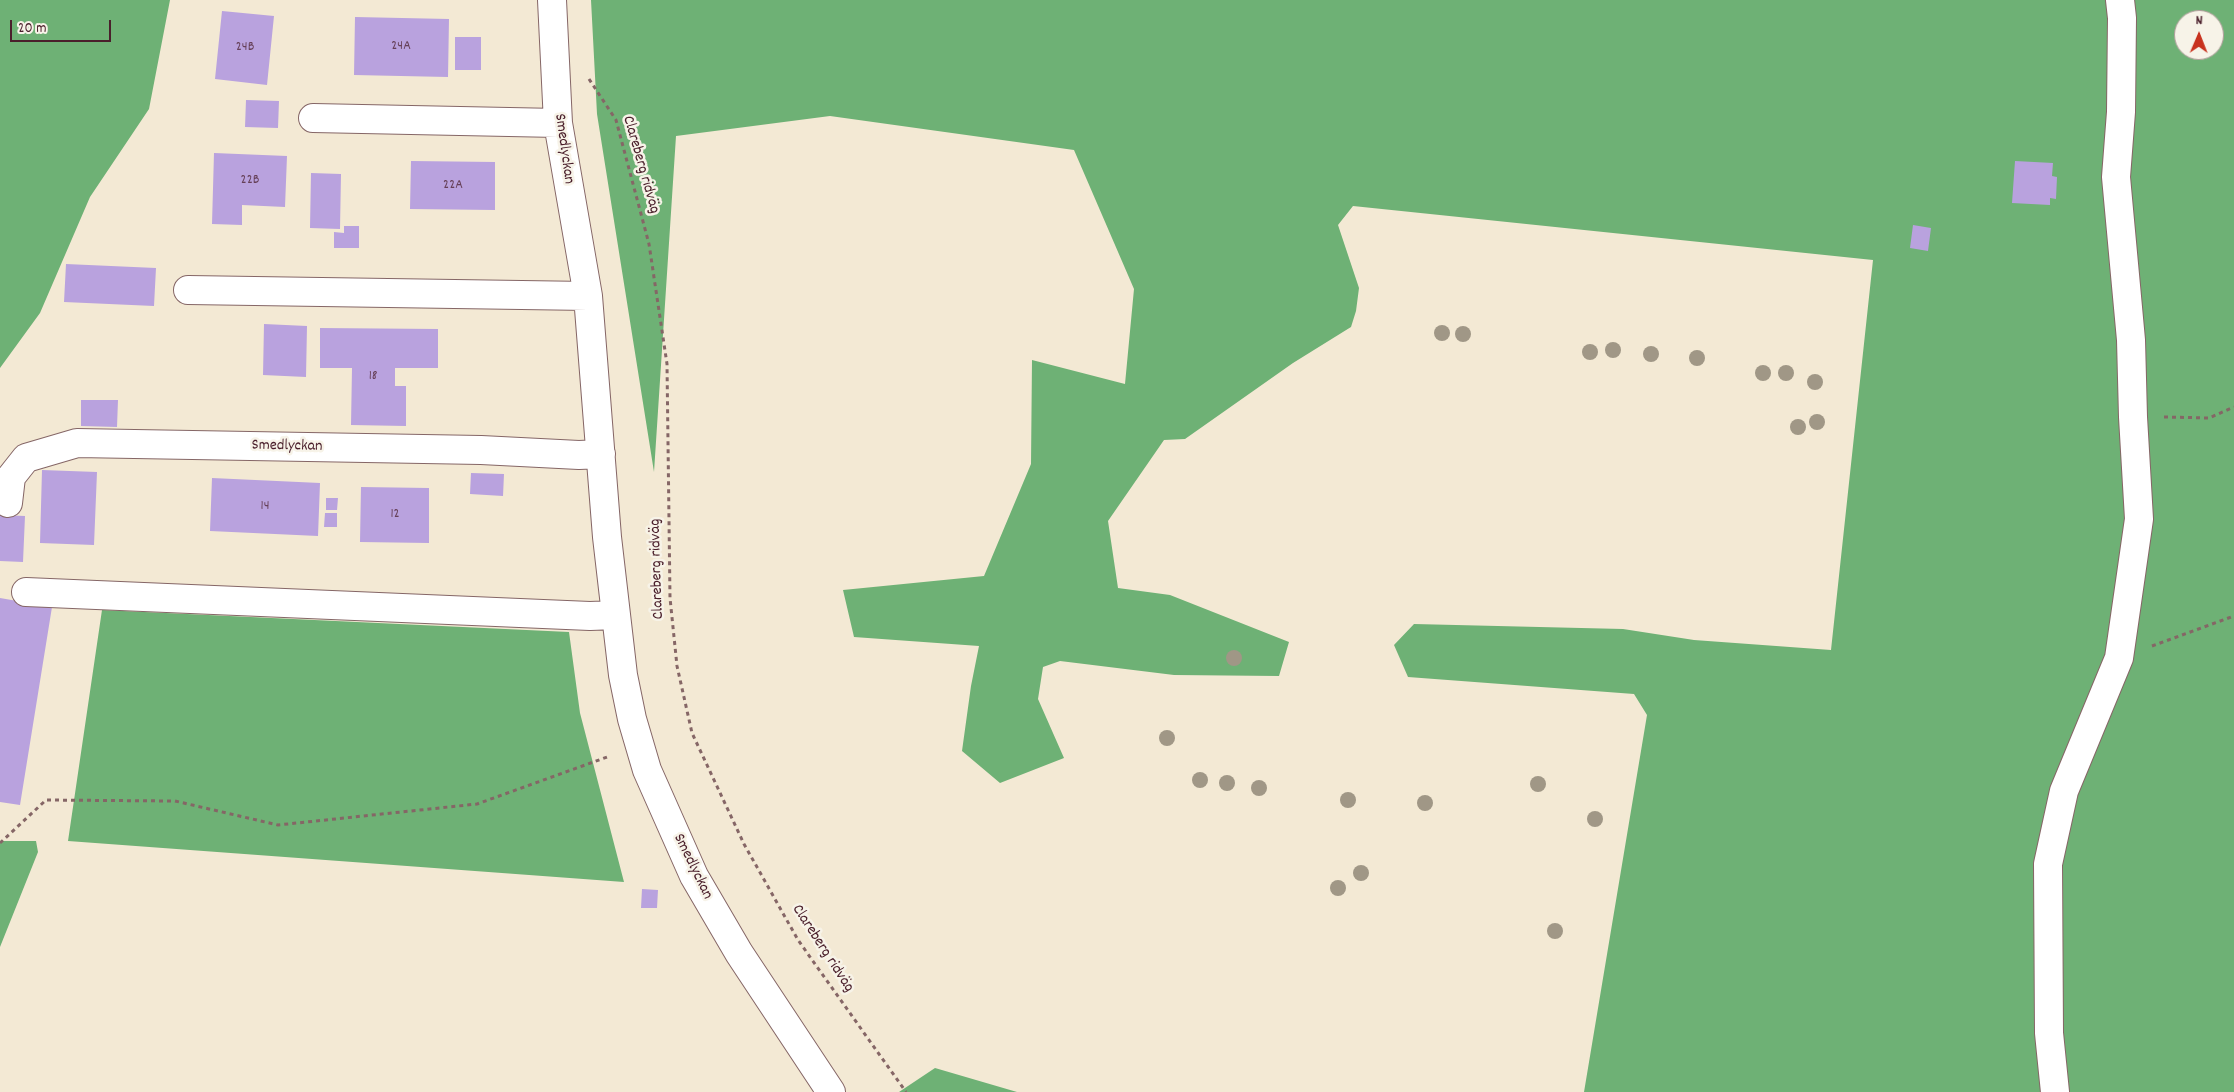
<!DOCTYPE html>
<html>
<head>
<meta charset="utf-8">
<style>
	body { margin:0 }
	#map { position:relative; width:2234px; height:1092px; overflow:hidden; background:#f3e9d4; font-family:Dekko,sans-serif }
	canvas { display:block }
	.north { position:absolute; left:2174px; top:10px; width:50px; height:50px; box-sizing:border-box; background:#f7f3e8; border:1px solid #b29e9c; border-radius:50%; rotate:1deg; font-size:14px; font-weight:700; line-height:20px; text-align:center; color:#4a1f2b }
	.north::after { content:''; display:block; margin:auto; width:18px; height:22px; background:#c8321e; clip-path:polygon(50% 0,100% 100%,50% 72%,0 100%) }
	.scale { position:absolute; left:10px; top:20px; width:101px; height:22px; box-sizing:border-box; border:2px solid #4a1f2b; border-top:0; padding-left:6px; font-size:15px; line-height:18px; white-space:nowrap; color:#4a1f2b; -webkit-text-stroke:4px #f7f3e8; paint-order:stroke }
</style>
</head>
<body>
<div id="map">
<canvas width="2234" height="1092"></canvas>
<div class="north">N</div>
<div class="scale">20 m</div>
</div>
<script>
const g = document.querySelector('canvas').getContext('2d');
g.lineJoin = 'round';
function paint(path, color) { g.fillStyle = color; g.fill(path, 'evenodd'); }
function trace(path, color, width, dash) { g.strokeStyle = color; g.lineWidth = width; g.lineCap = dash ? 'butt' : 'round'; g.setLineDash(dash || []); g.stroke(path); }
function label(font, color, halo, rows, align = 'center') {
  g.font = font + ' Dekko,sans-serif'; g.lineWidth = 5; g.setLineDash([]); g.textBaseline = 'middle'; g.strokeStyle = halo; g.fillStyle = color; for (const [text, x, y, turn = 0] of rows) {
    g.save(); g.translate(x, y); g.rotate((+turn || 0) * Math.PI / 180); g.textAlign = isNaN(turn) ? turn : align; if (halo) g.strokeText(text, 0, 0); g.fillText(text, 0, 0); g.restore();
  }
}
const forest = new Path2D(`
	M0,0H170L149,109L90,197L40,313L0,368Z
	M591,0H2234V1092H1584L1647,715L1634,694L1408,677L1394,645L1414,624L1623,629L1694,640L1831,650L1873,260L1353,206L1338,225L1359,288L1356,311L1351,327L1293,363L1185,439L1164,440L1108,521L1118,588L1170,595L1289,642L1279,676L1174,675L1060,661L1043,667L1038,699L1064,758L1000,783L962,751L971,686L979,646L854,637L843,590L984,576L1031,464L1032,360L1125,384L1134,289L1074,150L830,116L676,136L654,472L597,114ZM2184,20H2214V50H2184Z
	M102,610L569,632L580,713L624,882L68,841Z
	M0,841H36L38,852L0,947Z
	M935,1068L1017,1092H899Z`);
const building = new Path2D(`
	M222,11L274,16L267,85L215,79Z
	M355,17L449,19L448,77L354,75Z
	M455,37H481V70H455Z
	M246,100L279,101L278,128L245,127Z
	M214,153L287,156L285,207L242,205V225L212,224Z
	M411,161L495,162V210L410,209Z
	M2015,161L2053,163L2052,176L2057,177L2056,199L2050,198V205L2012,203Z
	M311,173L341,174L340,229L310,228Z
	M1913,225L1931,228L1928,251L1910,248Z
	M344,226H359V248H334V232L344,233Z
	M66,264L156,268L154,306L64,302Z
	M264,324L307,326L306,377L263,375Z
	M320,328L438,329V368H395V386H406V426L351,425L352,368H320Z
	M81,400H118L117,427L81,426Z
	M42,470L97,472L94,545L40,543Z
	M471,473L504,474L503,496L470,494Z
	M212,478L320,483L318,536L210,531Z
	M361,487L429,488V543L360,542Z
	M326,498H338L337,510H326Z
	M325,513H337V527H324Z
	M0,515L25,516L23,562L0,561Z
	M0,598L52,607L20,805L0,802Z
	M642,889L658,890L657,908H641Z`);
const path = new Path2D(`
	M589,79L616,120L649,244L667,364L670,598L677,666L692,733L744,844L798,940L906,1092
	M2164,417L2209,418L2234,407
	M2152,646L2234,616
	M0,843L46,800L175,801L278,825L477,804L610,756`);
const minor = new Path2D(`
	M552,0L558,123L588,296L607,537L623,675L632,719L647,770L694,876L739,953L831,1092
	M313,118L558,123
	M188,290L588,296
	M8,503L11,477L26,458L77,443L481,450L579,455L601,454
	M26,592L590,616L616,615
	M2055,1092L2049,1033L2048,864L2064,791L2119,658L2139,519L2133,417L2131,340L2116,177L2121,112L2122,18L2120,0`);
const trees = [
	[1442,333],
	[1463,334],
	[1613,350],
	[1590,352],
	[1651,354],
	[1697,358],
	[1763,373],
	[1786,373],
	[1815,382],
	[1817,422],
	[1798,427],
	[1234,658],
	[1167,738],
	[1200,780],
	[1227,783],
	[1538,784],
	[1259,788],
	[1348,800],
	[1425,803],
	[1595,819],
	[1361,873],
	[1338,888],
	[1555,931]
];
const numberNames = [
	["24A",401,47],
	["24B",245,48],
	["22B",250,181],
	["22A",453,186],
	["18",373,377],
	["14",265,507],
	["12",395,515]
];
const streetNames = [
	["Smedlyckan",563,149,82],
	["Clareberg ridväg",640,165,74],
	["Smedlyckan",287,447,1],
	["Clareberg ridväg",658,569,-92],
	["Smedlyckan",692,867,64],
	["Clareberg ridväg",822,949,57]
];
paint(forest, '#6eb175');
paint(building, '#b9a2de');
trace(minor, '#856666', 30);
trace(path, '#856666', 3, [4, 4]);
trace(minor, '#fff', 28);
g.fillStyle = '#a09786';
for (const [x, y] of trees) { g.beginPath(); g.arc(x, y, 8, 0, 2 * Math.PI); g.fill(); }
label('14px', '#664058', null, numberNames);
label('16px', '#4a1f2b', '#f7f3e8', streetNames);
</script>
</body>
</html>
